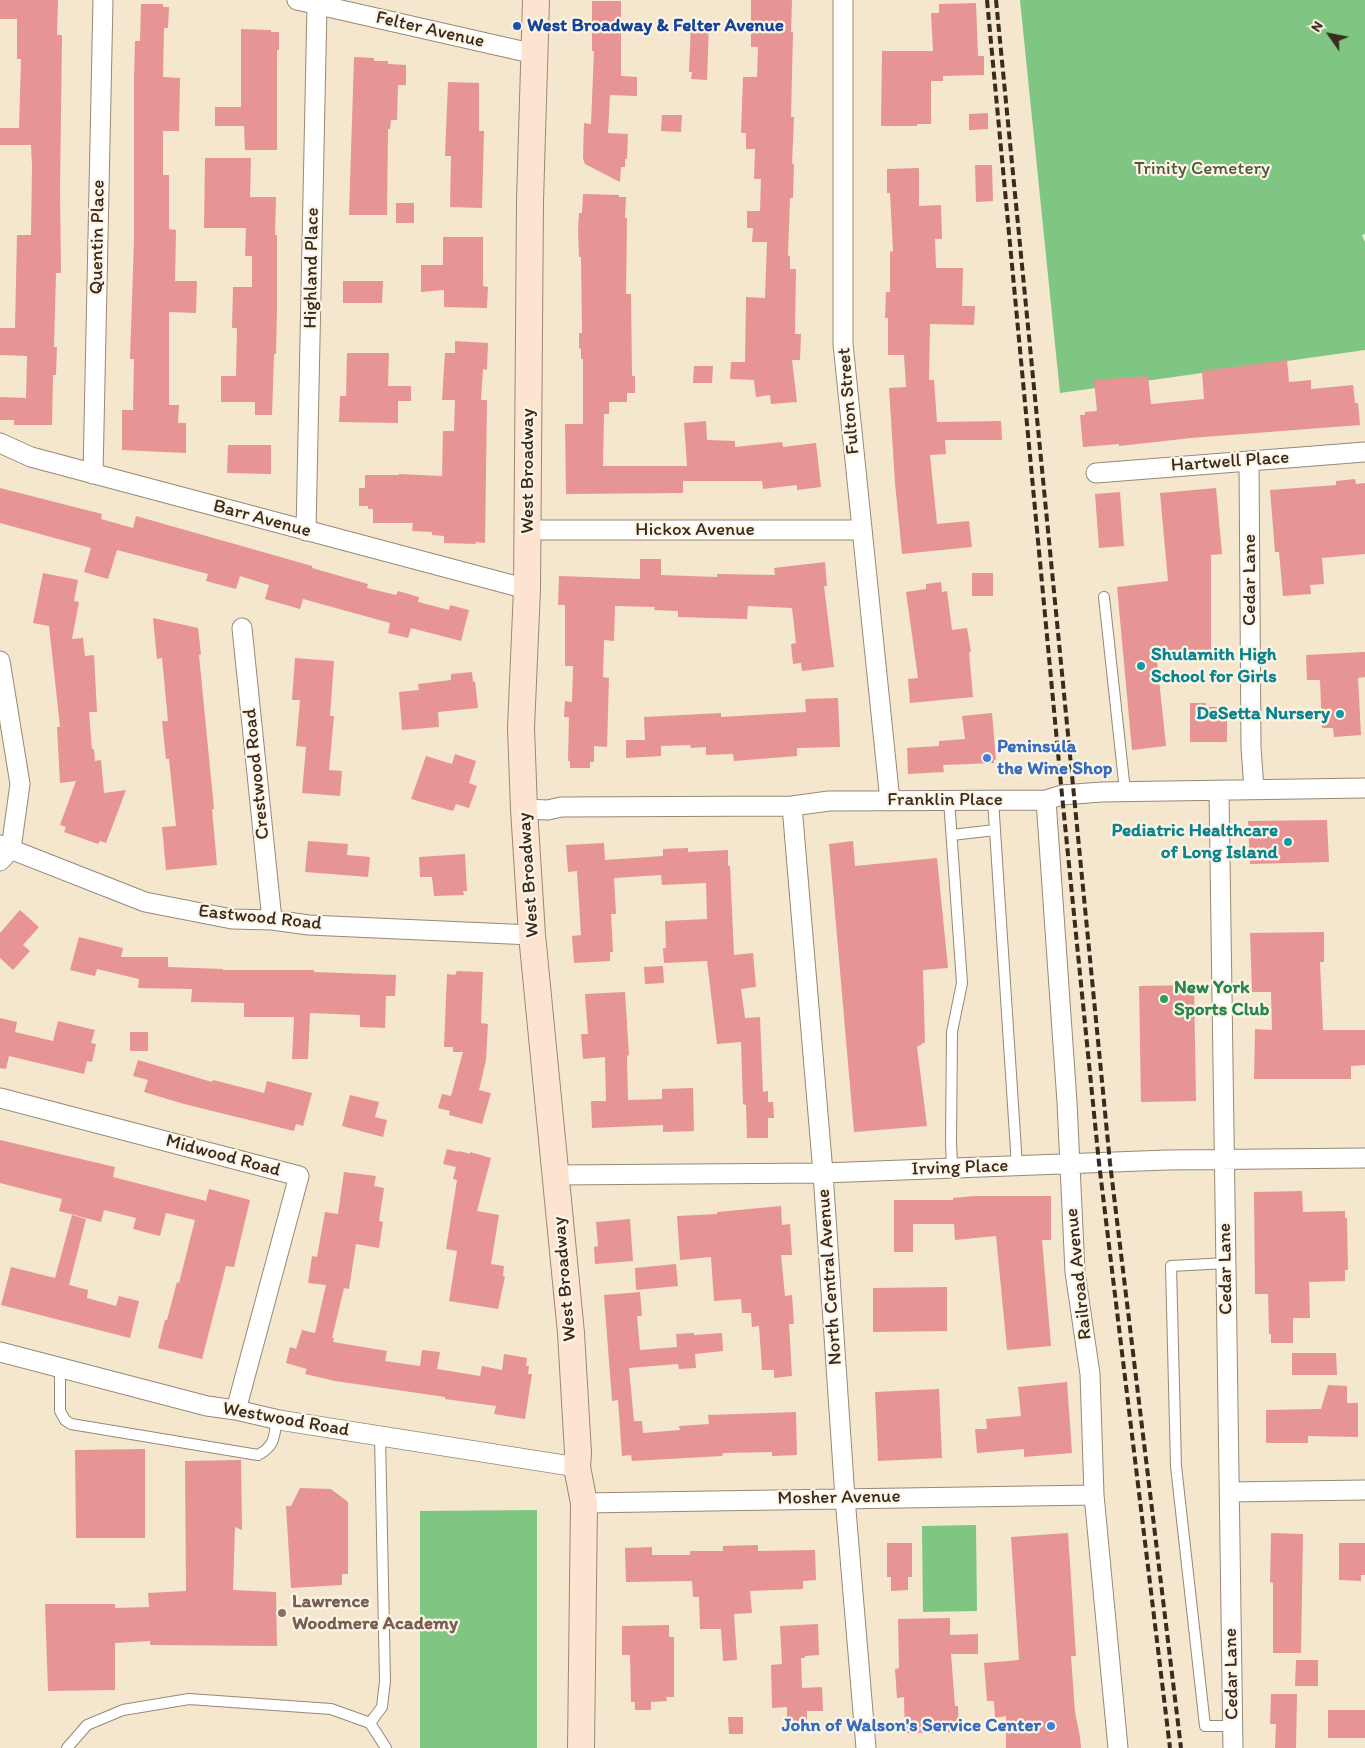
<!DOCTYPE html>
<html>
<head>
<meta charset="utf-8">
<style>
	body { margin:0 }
	#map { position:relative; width:1365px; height:1748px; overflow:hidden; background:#f4e7cd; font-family:Itim,sans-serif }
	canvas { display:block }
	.north { position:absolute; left:1305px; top:10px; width:50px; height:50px; -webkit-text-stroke:4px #fcf5e5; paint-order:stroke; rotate:303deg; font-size:14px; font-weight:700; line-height:20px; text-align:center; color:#3b2a1e }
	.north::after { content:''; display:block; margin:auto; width:18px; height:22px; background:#3b2a1e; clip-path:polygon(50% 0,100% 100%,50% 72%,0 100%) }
</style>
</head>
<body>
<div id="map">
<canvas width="1365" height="1748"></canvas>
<div class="north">N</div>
</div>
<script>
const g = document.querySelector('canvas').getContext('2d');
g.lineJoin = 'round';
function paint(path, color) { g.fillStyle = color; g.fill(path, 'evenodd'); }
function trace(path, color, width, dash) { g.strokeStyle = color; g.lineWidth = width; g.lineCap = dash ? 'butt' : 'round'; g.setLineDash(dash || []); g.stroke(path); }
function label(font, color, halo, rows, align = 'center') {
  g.font = font + ' Itim,sans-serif'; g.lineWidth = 4.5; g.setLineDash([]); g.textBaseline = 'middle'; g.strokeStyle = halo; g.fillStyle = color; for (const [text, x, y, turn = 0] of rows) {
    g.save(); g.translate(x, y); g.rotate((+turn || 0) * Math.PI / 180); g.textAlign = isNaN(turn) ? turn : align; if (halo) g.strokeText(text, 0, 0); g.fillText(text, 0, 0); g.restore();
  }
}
const green = new Path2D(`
	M1020,0H1365V234L1362,235L1365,242V350L1060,393Z
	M537,1510V1748H420V1511Z
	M976,1525L977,1611L923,1612L922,1526Z`);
const building = new Path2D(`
	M0,0H58L57,35H62L60,189L61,273H56L54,347H57L56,375H53L52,425H14V420H0V397L26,398L27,356L0,355V328H15L17,235H31L32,166L31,145H0V128H19L21,59H17V19H0Z
	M751,0H792L791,32H793L791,117H794L792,164H794L793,198H790L788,256H790V269H796L795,334H801L800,360H792L797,402L771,404L770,395L756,397L754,380L730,379L731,362H745L746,297L765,298L767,242H752L753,228H747V211H760L761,179H754L755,149H746V133H741L743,77H757L758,47H751Z
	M592,1H621V76L637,77V96L610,95L608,133L628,134L627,159H625V167H621L620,182L585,164L583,158L584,123L591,124L594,51H592Z
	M976,3L978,56H984V75L943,76V81H931V124H917V126H881L882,51H933L931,13H939V4Z
	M141,4H163V7H169L168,28H164L163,77L180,78L179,131H163V175H169V229L176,230L175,281H197L196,313L169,312V405H179L178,423H186V453L122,450V410H133L134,359H130L134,239V77L135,41H140Z
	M691,23L709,24L707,80L691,79L692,72H689Z
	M241,29L271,30V32H279V50H277V150H245L244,126H215V107H241Z
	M354,57L374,58V61H388V64L406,65V85H398L397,120H391L390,129H388L387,215H349Z
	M448,82L479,83V131H484L482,208L450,207L451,156H445Z
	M988,113V129L969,130V114Z
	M662,115H682L681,132L661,131Z
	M205,158H251L250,197H276L275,235H277V309L276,354H274L272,415H255V402H221V376H236L237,328H232L233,287H252V256H245L246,228H204Z
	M975,165H992L993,201L976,202Z
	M919,168V206L941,205L942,239H935L936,268H963L962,306H975L974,325L930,324L929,380H934L937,422L1001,421L1002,440H945L946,454L930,455L937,524L969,521L972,547L902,554L895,483L889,388L906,387L904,355H888V318H885L886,292H890V252L893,251L890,193H887V169Z
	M583,194L619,195V197H626L625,218H627L626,294H631L632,376H635V393H627V402H609V414H604L603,466H687L684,423L706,421L707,440L735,441V447L782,442L783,447L816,443L821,487L797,490V485L763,489L762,481H683V493L566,494L565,424H583V359H581V349L579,348V333H582L581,257H579L578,231L579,213H582Z
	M396,203H414V223H396Z
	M443,237H483V286L488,287L487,308L444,307V290L421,292V265H443Z
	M343,281H383L382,303H343Z
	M455,341L488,343L487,370L483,369L481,400H487L485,543L475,542L476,544L444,543V536L432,535V532L412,531L413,523H373V509H368V506H359V488H365V475H399V474L442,476L443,431H454L455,400H442L445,353H455Z
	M347,353H389L388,386H411V401H398V423L339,422L340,396H346Z
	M1287,360L1289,382L1311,380V389L1353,385L1355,403H1358L1360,425L1191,438L1119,446V444L1083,447L1080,415H1085V412L1097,411L1094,380L1148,376L1151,404L1204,399L1202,371Z
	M694,366H713L712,383H693Z
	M228,445H271V474L227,473Z
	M1355,479L1356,484L1365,483V554L1322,558L1324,584L1310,585L1311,594L1283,596L1279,552H1275L1270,490L1336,485V481Z
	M0,488L102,514L101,519L133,528L136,516L312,566V568L368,584L367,588L396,595L398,591L419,597L418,602L449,610L450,605L469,610L461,641L411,628L408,638L388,633L390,623L303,599L300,609L265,599L269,585L240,576L236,589L206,581L208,574L117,550L108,579L84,572L91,548L0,523Z
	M1216,488L1222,554L1211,555V650L1156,651L1166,746L1132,750L1117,587L1168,581L1160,493Z
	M1120,492L1124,546L1099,548L1095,494Z
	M640,559H661V575L717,577V574L775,575L774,568L825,562L827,586H824L834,667L802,671L801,663L793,664L791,644L796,643L792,608L748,606L747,619L678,617V611L654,610L655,607L615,606L614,641L604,640L603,677L609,678L607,747L594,746V762H590V768H570V761H568L569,717H564L565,701L572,702L573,666H565V605H558L559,576L640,579Z
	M43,573L78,580L74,601L79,602L72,639L83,638L85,656L94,655L97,712H89L92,749H94L95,761L101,760L104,793L126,790L106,843L100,841L98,844L64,832L66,827L60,825L76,781L60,783L57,727H60L49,626L33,623Z
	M972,573H993V596H972Z
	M941,582L942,592L947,591L952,630L967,628L971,652H969L973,697L910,703L908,679L918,678L906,592L926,589V584Z
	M153,618L198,628L201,654L199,655L214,809H212L217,865L166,870L162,827L176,826L169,759H166L162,721H168L162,658L157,659Z
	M1365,652V677L1358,678L1361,735L1334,737L1333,728H1322L1320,680H1307L1306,655Z
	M295,658L334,661L330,716H334L329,770L342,771L340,796L302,793L306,747L296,746L300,700H292Z
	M472,672L473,682L475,681L478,708L438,712L439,727L402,730L399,692L419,690L418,684L451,680V674Z
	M838,698L840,747L797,748V756L734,761L733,754L706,755V747L691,748L690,745L661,746V756L626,758V740H645L644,717L721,713V717L806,712L805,699Z
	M1190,703H1206V707H1227V742H1190Z
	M992,713L996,760H994V763L943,765L944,772L908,774L907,748L939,746V741L965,739L962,716Z
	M455,754L476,761L469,783L477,786L469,808L456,804L453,811L411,799L426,756L452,764Z
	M1327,820L1329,862L1250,864L1248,821Z
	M308,841L348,844L347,855L370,857L368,877L305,872Z
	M853,841L855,866L937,858L948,968L923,970L925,1042L917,1047L927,1126L854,1132L829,844Z
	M604,843L605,860L663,856V849L688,848V852L728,850V866H730L734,955L753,953L756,987L741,989L745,1018L760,1017L763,1092L768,1091V1102H773L774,1118H768V1138H747L746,1105L743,1104L741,1042L717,1044L707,961L664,963L663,948H666L665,921L707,919L706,883L662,885L661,875L614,878L616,914H611L613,952H610V961L574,963L572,936L581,935L577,871L568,872L566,845Z
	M465,854L467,891H463L464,895L434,896L432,877H420L419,857Z
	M20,910L39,927L23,945L30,951L13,970L0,958V933Z
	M1324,932V962H1320L1323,1030H1365V1065L1351,1066V1079H1254L1255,1029L1272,1030L1271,992H1252L1250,933Z
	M79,937L123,948L121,957H168V967L223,969V970H314V972L396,975L395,996H386L385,1028L360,1027V1015L310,1013L308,1059H292L294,1017H244V1003L191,1002L192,989L138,988L139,979L97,969L95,976L70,970Z
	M663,966L664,983L645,984L644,967Z
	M457,971L483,972L481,1023L488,1024L486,1060L479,1090L491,1093L482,1124L449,1115L450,1111L438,1108L442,1094L451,1096L463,1052H453V1047H444L447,974L455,975Z
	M1194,985L1196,1101L1141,1102L1139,986Z
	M625,992L629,1055L627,1056L628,1100L662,1099V1089L693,1088L694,1131L663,1132V1125L592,1128L591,1101H606L605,1057L583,1059L581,1034H588L585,994Z
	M0,1018L17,1022L15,1032L53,1041L58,1021L95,1030L91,1043L96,1044L92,1062L87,1061L84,1074L9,1056L6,1069L0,1068Z
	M130,1032H148V1051H130Z
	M138,1060L212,1082L213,1080L264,1093L267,1081L312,1093L303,1126L296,1124L294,1131L184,1104L144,1092L148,1080L133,1076Z
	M350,1095L379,1102L375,1117L387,1120L383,1137L342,1126Z
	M0,1140L115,1167L113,1177L206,1201L209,1189L250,1200L234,1267L226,1266L202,1359L158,1348L165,1320H167L177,1282L179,1283L195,1220L166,1213L160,1236L133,1229L136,1218L104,1210L101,1222L59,1211L62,1199L0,1183Z
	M447,1149L459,1152V1151L470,1154V1152L491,1158L477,1211L499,1215L491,1264L504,1266L503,1276L505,1277L498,1309L449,1301L457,1251L446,1249L457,1180L453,1179L456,1167L443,1164Z
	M344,1172L376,1176L374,1186L384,1188L379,1221L383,1222L379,1248L356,1244L349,1289L344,1288L332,1338H334L333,1342L387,1351L385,1361L420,1366L422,1350L440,1352L437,1369L480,1376L482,1366L502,1370L504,1354L527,1358L526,1366H529L528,1374H532L525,1419L494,1414L496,1406L445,1399V1397L335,1381L305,1374L307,1369L286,1363L290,1347L296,1349L302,1330L315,1333L326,1285L308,1283L312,1256L317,1257L325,1212L338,1214Z
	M1302,1191L1303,1212L1345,1211V1218H1347L1348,1270H1345V1281L1309,1282L1310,1318H1293V1343H1271V1334H1269L1268,1294H1255L1254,1192Z
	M974,1196H1051V1240H1042L1051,1346L1007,1350L996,1236L955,1240L954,1224H913V1252H894V1200H953V1198Z
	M781,1206L782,1225L790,1224L792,1255H781L785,1296L792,1295L794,1324H789L792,1376L774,1378V1370H762L759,1326L752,1327L751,1313H742L741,1299L714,1301L711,1257L680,1260L677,1216L717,1214V1212Z
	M72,1215L86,1219L69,1285L88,1290L87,1298L116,1306L119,1296L139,1301L130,1338L1,1305L11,1267L55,1278Z
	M630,1219L633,1261L595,1264L594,1247L598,1246L596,1222Z
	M676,1264L678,1286L636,1290L635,1268Z
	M947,1287V1331L873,1332V1288Z
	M640,1292L642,1316H637L640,1350L677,1347L676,1334L694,1333V1335L722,1333L723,1351L695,1354L696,1368L679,1369L678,1364L629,1368L634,1421H642L643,1433L680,1430L679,1426L709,1424L708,1415L796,1412L797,1455L772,1456V1452L723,1453L722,1456L632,1461L631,1455L622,1456L618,1400L612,1401L604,1295Z
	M1292,1353H1336L1337,1375H1292Z
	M1067,1382L1072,1453L1024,1457V1449L977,1453L975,1429H987L986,1419L1021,1416L1018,1387Z
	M1328,1385L1347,1386V1403H1358V1437L1308,1436V1443H1266V1410L1321,1409Z
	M939,1389L942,1458L878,1461L875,1392Z
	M145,1449V1538H76L75,1450Z
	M241,1460L242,1530L235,1527L233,1590L276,1592L277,1646L150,1645V1641L115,1643V1690L48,1691L45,1604H115V1608L149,1607L148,1593L186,1591L185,1461Z
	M300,1488L331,1489L348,1502V1574H342V1585L291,1588L286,1506H291Z
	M1068,1533L1076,1656H1071L1075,1712L1080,1737L1081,1748H1006V1716L995,1718L994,1701H987L984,1663L1019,1660L1011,1537Z
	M1271,1533L1303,1534L1301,1653H1273V1583L1270,1582Z
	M887,1543H912V1577H908V1590L891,1591V1577H887Z
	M1339,1543H1365V1575H1361V1581L1339,1580Z
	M758,1545V1551L815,1550L816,1580L803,1581V1589L750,1591L752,1613L734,1614L737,1660L723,1661L721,1629H700L699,1597H693L692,1581L626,1582L625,1548L652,1547V1555H690V1551H723V1546Z
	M950,1618V1635L978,1634V1654H951L955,1706H958L959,1732L905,1733L904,1697L897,1698L895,1669L899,1668L898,1619Z
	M818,1624L819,1655L805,1656V1658H801L802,1688L822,1687L823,1711H807V1732H787V1707L772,1708L771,1665L782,1664L780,1626Z
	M669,1625V1637H674V1697H666L667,1701L651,1702V1710H635V1702H631L630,1655H622V1626Z
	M1296,1660H1318V1686H1295Z
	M1271,1694H1297L1296,1748H1275L1276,1724H1270Z
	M1328,1710H1365V1738H1328Z
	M728,1717H743V1734H729Z`);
const lane = new Path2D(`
	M1104,597L1125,791
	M949,800L962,983L952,1032L951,1142L952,1168
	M993,800L1017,1166
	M952,835L995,830
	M1226,1263L1171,1266L1176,1466L1205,1726H1233
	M60,1368V1411L65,1420L71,1424L258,1455C275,1446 274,1437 277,1419
	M370,1723L382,1707L385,1681L380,1436
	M67,1748L87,1725L123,1710L189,1699L331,1709L370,1723L386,1748`);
const street = new Path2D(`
	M297,0L535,54
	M843,0V344L890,801
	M0,443L31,457L527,589
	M1249,461L1251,747L1254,789
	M1096,473L1365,452
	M93,474L103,0
	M528,530H861
	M306,531L317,5
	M242,628L272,920
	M0,661L20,784L11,849L0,861
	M1219,790L1233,1748
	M1046,800L1067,1102L1075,1272L1090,1374L1094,1495L1118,1748
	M792,806L823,1173L845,1498L866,1748
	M524,809L548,810L561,807L792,806L829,801L1046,800L1062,795L1102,792L1365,788
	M0,845L145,902L232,919L272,920L309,925L532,935
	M0,1098L299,1176L236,1410
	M555,1175L823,1173L1167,1160L1365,1158
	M0,1352L207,1406L236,1410L279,1420L577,1467
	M1230,1492L1365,1490
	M584,1503L1094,1495`);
const secondary = new Path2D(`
	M536,0L530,201L527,589L521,728L524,809L532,935L571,1333L578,1453L577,1467L584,1503L581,1748`);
const rail = new Path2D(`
	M987,0L1062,795L1099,1163L1170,1748
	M996,0L1110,1163L1181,1748`);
const markers = [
	[517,26,5,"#1a4fb4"],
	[1141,666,5,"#0f9aa8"],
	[1340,714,5,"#0f9aa8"],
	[987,758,5,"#3f7fe0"],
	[1288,842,5,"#0f9aa8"],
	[1164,999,5,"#2e9e5b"],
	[282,1613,5,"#8d6e63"],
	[1051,1726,5,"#3f7fe0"]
];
const transitNames = [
	["West Broadway & Felter Avenue",527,26]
];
const streetNames = [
	["Felter Avenue",430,30,13],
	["Quentin Place",98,237,-89],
	["Highland Place",312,268,-89],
	["Fulton Street",849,401,-95],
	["Hartwell Place",1230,462,-4],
	["West Broadway",528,471,-90],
	["Barr Avenue",262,519,15],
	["Hickox Avenue",695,530],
	["Cedar Lane",1250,580,-90],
	["Crestwood Road",257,774,-96],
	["Franklin Place",945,800],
	["West Broadway",529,875,-94],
	["Eastwood Road",260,918,6],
	["Midwood Road",223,1156,15],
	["Irving Place",960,1168,-2],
	["Cedar Lane",1226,1269,-91],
	["Railroad Avenue",1079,1274,-96],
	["North Central Avenue",830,1277,-94],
	["West Broadway",565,1279,-95],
	["Westwood Road",286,1420,10],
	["Mosher Avenue",839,1498,-1],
	["Cedar Lane",1232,1674,-91]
];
const parkNames = [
	["Trinity Cemetery",1202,169]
];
const cultureNames = [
	["Shulamith High",1151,655,"left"],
	["School for Girls",1151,677,"left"],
	["DeSetta Nursery",1330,714],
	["Pediatric Healthcare",1278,831],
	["of Long Island",1278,853]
];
const shopNames = [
	["Peninsula",997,747],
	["the Wine Shop",997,769],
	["John of Walson's Service Center",1041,1726,"right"]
];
const leisureNames = [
	["New York",1174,988],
	["Sports Club",1174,1010]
];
const educationNames = [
	["Lawrence",292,1602],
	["Woodmere Academy",292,1624]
];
paint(green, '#7ec682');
paint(building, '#e79494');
trace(lane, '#988876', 12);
trace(street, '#988876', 21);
trace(secondary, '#988876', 28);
trace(lane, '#fff', 10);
trace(street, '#fff', 19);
trace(secondary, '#fde4d1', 26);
trace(rail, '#3b2a1e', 4, [8, 4]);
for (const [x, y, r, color] of markers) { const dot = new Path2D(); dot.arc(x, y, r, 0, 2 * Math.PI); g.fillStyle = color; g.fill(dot); trace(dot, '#fcf5e5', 2); }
label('bold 19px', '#164399', '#fcf5e5', transitNames, 'left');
label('19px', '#3b2a1e', '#fcf5e5', streetNames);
label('19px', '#4f593c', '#fcf5e5', parkNames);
label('bold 19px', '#0d838f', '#fcf5e5', cultureNames, 'right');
label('bold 19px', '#366cbe', '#fcf5e5', shopNames, 'left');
label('bold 19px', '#27864d', '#fcf5e5', leisureNames, 'left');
label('bold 19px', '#785e54', '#fcf5e5', educationNames, 'left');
</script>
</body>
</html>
